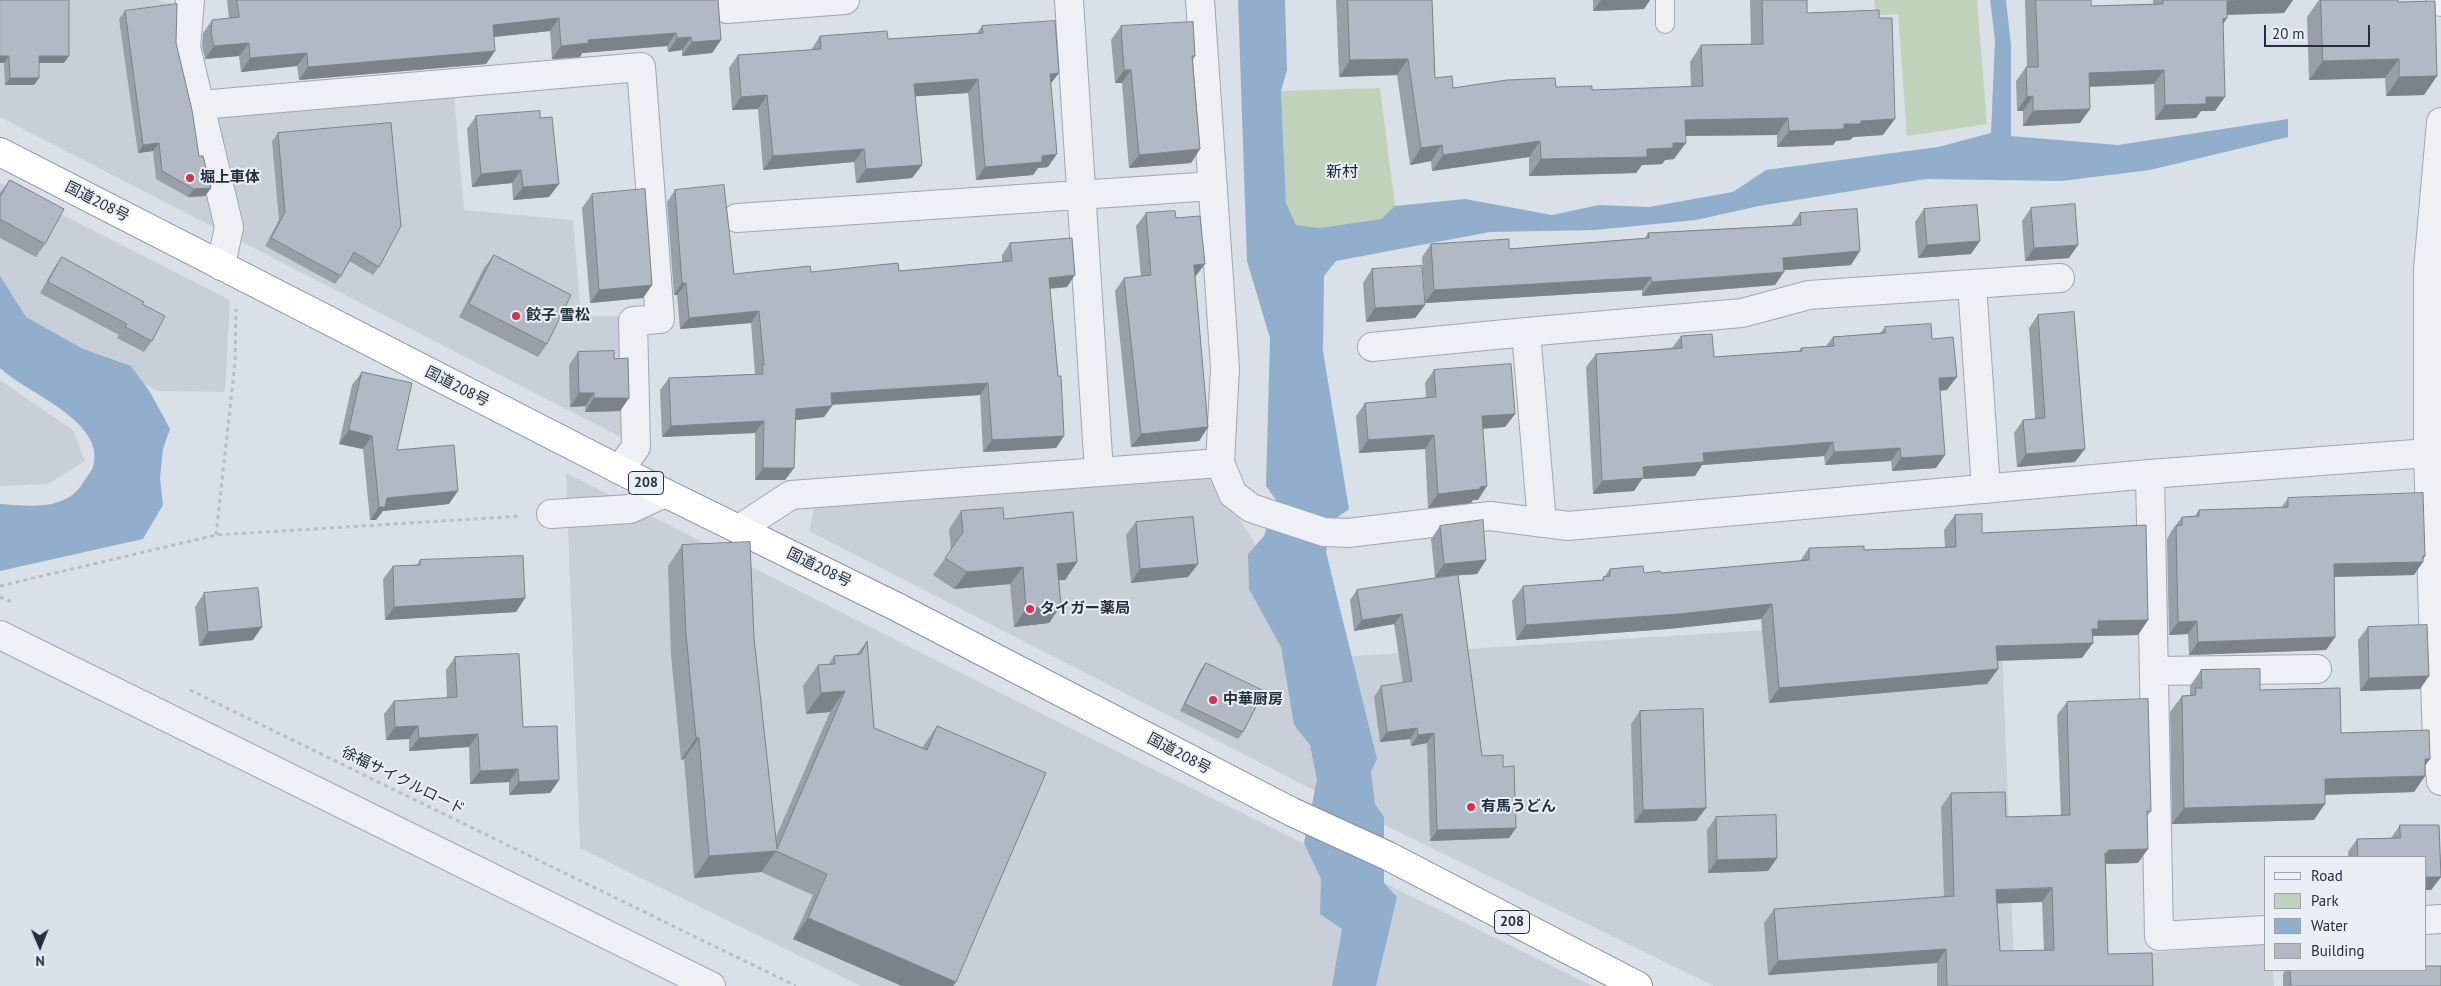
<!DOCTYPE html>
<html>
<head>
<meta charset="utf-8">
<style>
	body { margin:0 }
	#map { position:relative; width:2441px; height:986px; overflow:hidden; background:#dae0e7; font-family:"PT Sans",sans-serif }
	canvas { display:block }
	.legend { position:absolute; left:2264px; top:856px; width:162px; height:115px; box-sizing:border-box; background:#eaeff5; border:1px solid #9aa2ac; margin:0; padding:6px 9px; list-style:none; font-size:15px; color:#232e3e }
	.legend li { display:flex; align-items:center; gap:10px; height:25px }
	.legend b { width:25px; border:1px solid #9aa2ac }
	.north { position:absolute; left:15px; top:921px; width:50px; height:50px; -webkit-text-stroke:4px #eaeff5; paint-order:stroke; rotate:179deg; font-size:14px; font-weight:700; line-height:20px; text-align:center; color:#232e3e }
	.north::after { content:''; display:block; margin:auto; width:18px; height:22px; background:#232e3e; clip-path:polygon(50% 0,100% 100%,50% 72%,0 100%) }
	.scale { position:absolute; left:2264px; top:25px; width:106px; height:22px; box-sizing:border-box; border:2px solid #232e3e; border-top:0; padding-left:6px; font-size:15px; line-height:18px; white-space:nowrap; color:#232e3e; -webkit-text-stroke:4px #eaeff5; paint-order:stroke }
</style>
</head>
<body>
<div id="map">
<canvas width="2441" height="986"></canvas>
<ul class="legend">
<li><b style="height:6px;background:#edf0f5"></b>Road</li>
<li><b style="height:14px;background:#c1d2bb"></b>Park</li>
<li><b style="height:14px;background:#91afcc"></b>Water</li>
<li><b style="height:14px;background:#b1b9c4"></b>Building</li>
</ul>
<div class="north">N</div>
<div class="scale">20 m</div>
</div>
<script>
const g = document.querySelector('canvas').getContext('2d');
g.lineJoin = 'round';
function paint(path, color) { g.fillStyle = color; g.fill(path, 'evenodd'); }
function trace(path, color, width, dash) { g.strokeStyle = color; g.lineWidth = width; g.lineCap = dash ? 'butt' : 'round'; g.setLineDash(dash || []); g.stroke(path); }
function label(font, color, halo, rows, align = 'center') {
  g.font = font + ' "PT Sans","Noto Sans JP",sans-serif'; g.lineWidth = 4; g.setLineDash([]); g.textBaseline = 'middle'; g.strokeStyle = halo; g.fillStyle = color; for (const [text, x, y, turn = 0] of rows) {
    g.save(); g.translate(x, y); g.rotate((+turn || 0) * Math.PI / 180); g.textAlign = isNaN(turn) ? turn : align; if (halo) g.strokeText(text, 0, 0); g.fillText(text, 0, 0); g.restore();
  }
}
const built = new Path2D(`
	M0,0H156L173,4V39L187,113L454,94L464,210L573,220L581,316H625L628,441L0,117Z
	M0,183L230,300L225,392L158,391L0,314Z
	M0,380L73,430L85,461L48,484L0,486Z
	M566,473L1080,733L1593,986H861L580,848Z
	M1212,473L1324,658L2001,615L2014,963L2265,944V970H2273L2274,986H1714L1325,796L809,531L816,502Z`);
const green = new Path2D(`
	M1874,0H1977L1987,124L1907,136L1898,14L1876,15Z
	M1380,88L1395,206L1381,219L1319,228L1296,225L1286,204L1281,91Z`);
const water = new Path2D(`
	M1238,0H1285L1287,70L1281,91L1286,203L1296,225L1319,228L1381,219L1395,206L1465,199L1552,215L1599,205L1649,207L1733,192L1766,170L1938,147L1991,133L1995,40L1990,0H2006L2011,45V136L2118,145L2288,119V137L2150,170L2062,181L1926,179L1759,206L1696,220L1595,230L1490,232L1336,261L1324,276L1323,351L1349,509L1335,519L1326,552L1377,759L1371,772L1375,804L1384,817V883L1397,897L1376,986H1332L1342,929L1320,914L1321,879L1304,843L1317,780L1310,745L1294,725L1281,647L1249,589L1248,554L1264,536L1276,500L1266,486L1270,338L1247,261Z
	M0,276L26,317L83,349L131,366L150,392L170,429L163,449L160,478L163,505L143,539L0,571V504C29,506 66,511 83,483C86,478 91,472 93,467C107,421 26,393 0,368Z`);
const path = new Path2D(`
	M216,535L235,363L236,309
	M0,586L216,535L520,516
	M0,597L14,603
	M190,690L796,986`);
const lane = new Path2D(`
	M1665,0V24`);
const street = new Path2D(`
	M190,0L186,47L229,227L221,266
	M1069,0L1099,472
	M1200,0L1225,368L1220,463L1233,494L1251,508L1324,532L1348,533L1490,516L1568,526L2150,474L2428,453
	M2441,0V2
	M727,9L845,0
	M200,105L641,67L660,319L633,321L636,447L619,470
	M2441,122L2428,269V453L2437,744L2441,781
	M737,218L1213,186
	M1972,284L2060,278
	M1372,347L1526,332
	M2150,474L2159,936L2265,930
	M551,514L630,509L665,493
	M1542,523L1526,332L1742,313L1809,295L1972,284L1986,489
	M739,529L791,495L1220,463
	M0,635L711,986
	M2155,671L2317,669
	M2425,920L2441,919`);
const highway = new Path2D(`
	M0,152L665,493L897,607L1292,812L1388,856L1638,986`);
const wall = new Path2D(`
	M0,0L64,63H39V78L34,85H5L4,63Z
	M227,0H718L721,40L712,53L682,56V50L668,52L667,46L582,53L580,57L552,59L550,31L494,37L495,51L486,64L299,80L297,66L241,72L239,56L205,59L202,46L203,33L212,20L229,18Z
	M1336,0H1432L1435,78L1453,88L1556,87L1592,90L1691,87L1690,62L1701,45L1751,44L1750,0H1807V13L1883,135L1853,137L1850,140L1836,141L1833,145L1777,147V135L1685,136L1674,159L1665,160L1662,164L1642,165L1636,173L1529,176V157L1432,171L1431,161L1410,165L1397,75L1339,77Z
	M1593,0H1650L1644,9L1593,11Z
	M2025,0H2091V6L2153,4V0H2293L2284,13L2227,15L2223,24L2215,111H2201L2196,118L2155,120L2154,84L2089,87L2090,109L2080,123L2023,126V111H2017L2016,81L2026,67H2027Z
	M2319,0H2398V2L2437,76L2424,95L2386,96L2385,78L2309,80L2307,17Z
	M125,11L176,43L199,156L211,188L205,196L188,197L156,179L153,151L138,153L119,19Z
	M982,26L1051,84L1048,167L1038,168L1033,175L976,180L968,93L915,96L922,165L912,178L856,183L854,162L763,170L758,109L732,110L729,68L738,55L811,50L820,36L888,39L977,33Z
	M1121,26L1195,56L1193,60L1200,149L1191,163L1129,168L1122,83H1115L1111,40Z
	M476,116L549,197L513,200L512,183L472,187L467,129Z
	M278,133L379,267L373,275L349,261L341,276L335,284L265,246L279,220L272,141Z
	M10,180L45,244L36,257L0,238V193Z
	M675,190L734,274L899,271L1002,262V255L1010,243L1067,287L1050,289L1064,436L1056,448L983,452L980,395L832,405L824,417L795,420L794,468L785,480H755V433L662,437L660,390L669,378L755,374L751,323L680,329L677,295H674L667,202Z
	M592,194L652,285L643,298L590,303L582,208Z
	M2031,208L2069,258L2025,261L2022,221Z
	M1924,209L1971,254L1918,258L1915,222Z
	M1146,213L1176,218L1195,277L1208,427L1199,441L1131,447L1115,291L1124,278L1141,276L1136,226Z
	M1800,213L1851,265L1784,270L1775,285L1642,296V290L1425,303L1422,257L1431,244L1509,249L1645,238L1648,233L1791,225Z
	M494,255L547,344L538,357L459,317L484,268Z
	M62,257L142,304L152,341L144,352L117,338L119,335L40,293L54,268Z
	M1372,269L1425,305L1415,318L1366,322L1363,283Z
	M2038,315L2075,462L2017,467L2014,433L2023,420L2035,419L2029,328Z
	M1885,327L1932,339L1947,390L1940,391L1936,468L1892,471L1891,461L1825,465L1824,456L1702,465L1695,476L1642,479L1634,491L1593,494L1586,367L1596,354L1672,348L1681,336L1714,357L1799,351L1801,348L1826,346L1833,337L1880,333Z
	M578,352L614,359L629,398L620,411L585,412V406L570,407L569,365Z
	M1434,370L1515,414L1505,427L1483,429L1478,500H1473L1471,503L1428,508L1425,449L1359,453L1356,416L1365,403L1426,398L1425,383Z
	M362,372L397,450L449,504L383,511L376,520H370L363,449L339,444L352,385Z
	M2288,498L2425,556L2414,575L2334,577L2335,637L2326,650L2189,655L2188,634L2169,635L2167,539L2172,530L2182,517L2195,516L2199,510L2281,508Z
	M961,511L1004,519L1077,562L1065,580H1059L1061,605L1049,623L1014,627L1010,584L954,589L933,575L951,550L949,529Z
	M1955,515L1982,533L2148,620L2138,635L2093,636L2082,658L1997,661L1998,669L1987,684L1769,703L1761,619L1668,629L1516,640L1512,601L1523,586L1602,580L1610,569L1644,573H1661L1800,561L1809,548L1864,550L1945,547L1944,530Z
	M1136,522L1188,577L1131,583L1126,535Z
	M1440,526L1486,560L1477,574L1435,577L1431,539Z
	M682,545L754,638L775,839L830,712L806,714L803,686L818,665L829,664L834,656L857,654L867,641L874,728L922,748L937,726L956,982L953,986H902L793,939L813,895L761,872L694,878L684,759L681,760L671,655L668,566Z
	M420,560L525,598L516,612L385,620L383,579L393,566L417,565Z
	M1458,575L1482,756L1503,767L1516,828L1509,838L1430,841L1427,743L1411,746L1410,739L1380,742L1374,697L1381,686L1403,683L1394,624L1354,631L1350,600L1357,590Z
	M204,593L253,640L199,646L195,607Z
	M2368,627L2429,676L2420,689L2360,691L2358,640Z
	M455,657L523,727L559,780L550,793L509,795V782L470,784L469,747L409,751V739L386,740L384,714L394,701L447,698L446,670Z
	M1206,663L1243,732L1238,739L1180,711L1201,669Z
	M2201,670L2260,690L2341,733L2425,765V776L2414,792L2325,795L2314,820L2172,824L2170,712L2182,696H2190V686Z
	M2067,702L2151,811L2147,816L2138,863L2106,864L2108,954L2153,986H1937V963L1768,975L1764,923L1774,909L1944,897L1941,807L1951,793L2006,817L2061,815L2057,715ZM2042,902L2044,950L2000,951L1997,903Z
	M1640,711L1706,808L1696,821L1634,823L1631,724Z
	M1716,817L1777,858L1768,871L1708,873L1707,830Z
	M2400,825H2439L2441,877L2431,890H2425V857H2348V852L2357,839L2391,838Z
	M2285,970H2425L2441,986H2283V974Z`);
const shadedWall = new Path2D(`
	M1601,0H1650L1644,9L1593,11Z
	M2256,0H2293L2284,13L2216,15L2227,1Z
	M559,18L550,31L483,38L493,25Z
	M2227,18L2217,33L2223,19Z
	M676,33L667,46L582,53L580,57L552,59L561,46L588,40Z
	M691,37L682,50L668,52L677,38Z
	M721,40L712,53L682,56L692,42Z
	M249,43L239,56L205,59L214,46Z
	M495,51L486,64L299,80L308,67Z
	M307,53L297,66L241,72L250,58Z
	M0,56H9L4,63H0Z
	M39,56H69L64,63H34Z
	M1408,59L1397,75L1339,77L1350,60Z
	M2399,59L2385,78L2309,80L2323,61Z
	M1124,70H1131L1122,83H1115Z
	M2164,70L2154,84L2079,87L2089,73Z
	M1059,73L1049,86L1050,74Z
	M2437,76L2424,95L2386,96L2399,77Z
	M10,78H39L34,85H5Z
	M978,79L968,93L905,97L914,84Z
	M767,95L758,109L732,110L741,97Z
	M2033,96L2023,111H2017L2027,97Z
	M2206,97H2225L2215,111H2201L2196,118L2155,120L2165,105Z
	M2090,109L2080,123L2023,126L2033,111Z
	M1788,118L1777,135L1673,136L1685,120Z
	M1895,119L1883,135L1853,137L1850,140L1836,141L1833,145L1777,147L1789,131L1844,124L1861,121Z
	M1540,141L1529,157L1432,171L1443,155Z
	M159,143L153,151L138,153L143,145Z
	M1673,143H1686L1674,159L1665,160L1662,164L1642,165L1636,173L1529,176L1541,159L1647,149Z
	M1442,145L1431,161L1410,165L1421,148Z
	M864,149L854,162L763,170L773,156Z
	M1200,149L1191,163L1129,168L1139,155Z
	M1057,154L1048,167L1038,168L1033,175L976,180L985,167L1042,156Z
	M922,165L912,178L856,183L866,169Z
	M521,170L512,183L472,187L481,174Z
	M559,184L549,197L513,200L523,187Z
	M211,188L205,196L188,197L194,189Z
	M1980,241L1971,254L1918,258L1927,245Z
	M2078,245L2069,258L2025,261L2034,248Z
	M1860,251L1851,265L1774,271L1783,258Z
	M1205,264L1195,277L1184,278L1194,265Z
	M1784,272L1775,285L1642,296L1652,282Z
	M1075,275L1067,287L1041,289L1049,278Z
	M1651,277L1642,290L1425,303L1434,290Z
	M682,283H686L677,295H674Z
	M652,285L643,298L590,303L599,290Z
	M1425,305L1415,318L1366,322L1375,308Z
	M759,311L751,323L680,329L689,318Z
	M1957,377L1947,390L1930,391L1939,378Z
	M988,383L980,395L823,405L831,393Z
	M579,393H594L585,406L570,407Z
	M594,398H629L620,411L585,412Z
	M832,406L824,417L787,421L796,409Z
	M1515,414L1505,427L1472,429L1482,416Z
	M764,421L755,433L662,437L671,426Z
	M1208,427L1199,441L1131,447L1141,434Z
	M349,430L372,436L363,449L339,444Z
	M1434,435L1425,449L1359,453L1368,440Z
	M1064,436L1056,448L983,452L992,440Z
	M1833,442L1824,456L1702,465L1695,476L1642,479L1634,491L1593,494L1602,481L1643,467L1703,453Z
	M1900,448L1891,461L1825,465L1834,452Z
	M2085,449L2075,462L2017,467L2026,454Z
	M1945,455L1936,468L1892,471L1901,458Z
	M763,468H794L785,480H755Z
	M1487,486L1478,500H1473L1471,503L1428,508L1438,494L1480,487Z
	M458,491L449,504L383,511L376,520H370L379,507L387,498Z
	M2423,556H2425L2421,562H2423L2414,575L2324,577L2334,564Z
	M1486,560L1477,574L1435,577L1444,564Z
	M1077,562L1065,580L1045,581L1057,564Z
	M1198,564L1188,577L1131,583L1140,569Z
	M1023,567L1010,584L954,589L967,572Z
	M525,598L516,612L385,620L394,607Z
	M1772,604L1761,619L1668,629L1516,640L1526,625Z
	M1061,605L1049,623L1014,627L1026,609Z
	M1402,614L1394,624L1354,631L1362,620Z
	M2148,620L2138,635L2093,636V643L2082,658L1985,661L1996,646L2098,621Z
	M2197,621L2188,634L2169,635L2178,622Z
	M262,627L253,640L199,646L208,632Z
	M2335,637L2326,650L2189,655L2198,642Z
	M1998,669L1987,684L1769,703L1779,688Z
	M2429,676L2420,689L2360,691L2369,678Z
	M845,691L830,712L806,714L821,693Z
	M418,726L409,739L386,740L395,727Z
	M1417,728L1410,739L1380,742L1387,732Z
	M1434,733L1427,743L1411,746L1418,735Z
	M478,734L469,747L409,751L419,738Z
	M696,738H699L684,759L681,760Z
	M2425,759H2430L2418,775Z
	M518,769L509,782L470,784L480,771Z
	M2425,776L2414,792L2314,795L2325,779Z
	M559,780L550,793L509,795L519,782Z
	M2325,804L2314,820L2172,824L2184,808Z
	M1706,808L1696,821L1634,823L1643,810Z
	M1516,828L1509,838L1430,841L1437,830Z
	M2148,849L2138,863L2101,864L2105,853L2108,850Z
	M776,851L761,872L694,878L709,856Z
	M1777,858L1768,871L1708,873L1717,860Z
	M2425,877H2441L2431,890H2425Z
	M2052,888L2042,902L1986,904L1996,890Z
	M808,918L956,982L953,986H902L793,939Z
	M1946,949L1937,963L1768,975L1778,961Z`);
const building = new Path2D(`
	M0,0H69V56H39V78H10L9,56H0Z
	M237,0H718L721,40L692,42L691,37L677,38L676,33L588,40L589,43L561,46L559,18L493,25L495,51L308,67L307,53L250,58L249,43L214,46L211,33L212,20L239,17Z
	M1348,0H1432L1435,78L1452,76L1453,88L1507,80L1555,78L1556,87L1592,86V90L1703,86L1701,45L1763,44L1762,0H1807V13L1879,10V18H1892L1895,119L1861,121V124H1844V129L1789,131L1788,118L1685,120L1686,143H1673V148L1647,149V157L1541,159L1540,141L1443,155L1442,145L1421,148L1408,59L1350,60Z
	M2036,0H2091V6L2163,4V0H2256L2227,1V18L2223,19L2225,97H2206V104L2165,105L2164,70L2089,73L2090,109L2033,111V96L2027,97L2026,67H2038Z
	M2321,0H2398V2L2435,1L2437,76L2399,77V59L2323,61Z
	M177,4L176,43L192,110L199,156H203L211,188L194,189L162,171L159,143L143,145L125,11Z
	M1055,21L1059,73L1050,74L1057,154L1042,156V162L985,167L978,79L914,84L922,165L866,169L864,149L773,156L767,95L741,97L738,55L821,49L820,36L887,31L888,39L983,33L982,26Z
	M1193,22L1195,56H1192L1200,149L1139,155L1131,70H1124L1121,26Z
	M540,111V118L552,117L559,184L523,187L521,170L481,174L476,116Z
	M391,123L401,226L379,267L354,252L341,276L271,238L285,212L278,133Z
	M10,180L64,209L45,244L0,219V197Z
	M724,185L734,274L810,266L811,272L898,263L899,271L1012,261L1010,243L1072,238L1075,275L1049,278L1058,376H1061L1064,436L992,440L988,383L831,393L832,406L796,409L794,468H763L764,421L671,426L669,378L763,374L762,365H764L759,311L689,318L686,283H682L675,190Z
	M645,189L652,285L599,290L592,194Z
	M2075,204L2078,245L2034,248L2031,208Z
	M1977,205L1980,241L1927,245L1924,209Z
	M1857,209L1860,251L1783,258L1784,272L1652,282L1651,277L1434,290L1431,244L1509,239V249L1649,238L1648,233L1801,225L1800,213Z
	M1175,211L1176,218L1200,216L1205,264L1194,265L1208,427L1141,434L1124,278L1151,275L1146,213Z
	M494,255L571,295L547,344L469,304Z
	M62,257L144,302L142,304L165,316L152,341L125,327L127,324L48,282Z
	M1422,266L1425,305L1375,308L1372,269Z
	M2074,312L2085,449L2026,454L2023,420L2045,418L2038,315Z
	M1931,324L1932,339L1953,337L1957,377L1939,378L1945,455L1901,458L1900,448L1834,452L1833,442L1703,453L1704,462L1643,467L1644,478L1602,481L1596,354L1682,348L1681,336L1712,334L1714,357L1802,351L1801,348L1834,346L1833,337L1885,333V327Z
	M614,351V359L628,358L629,398H594V393H579L578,352Z
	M1511,364L1515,414L1482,416L1487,486L1480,487V489L1438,494L1434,435L1368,440L1365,403L1436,397L1434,370Z
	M362,372L412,383L397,450L454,445L458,491L387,498L385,507H379L372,436L349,430Z
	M2423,493L2425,556H2423V562L2334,564L2335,637L2198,642L2197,621L2178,622L2176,526L2182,525V517L2199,516V510L2288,507V498Z
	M1003,508L1004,519L1073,512L1077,562L1057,564L1061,605L1026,609L1023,567L967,572L945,558L963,532L961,511Z
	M1982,514V533L2146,525L2148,620L2098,621V629H2092L2093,643L1996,646L1998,669L1779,688L1772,604L1679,614L1526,625L1523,586L1604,580L1603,577L1610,576V569L1643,566L1644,573L1660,571L1661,573L1809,560V548L1864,546V550L1956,547L1955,515Z
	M1193,517L1198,564L1140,569L1136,522Z
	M1483,520L1486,560L1444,564L1440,526Z
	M750,542L754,638L777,849L845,691L821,693L818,665L835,664L834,656L861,654L867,641L874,728L927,750L937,726L1046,773L956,982L808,918L827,874L776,851L709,856L699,738H696L686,634L682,545Z
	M523,556L525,598L394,607L393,566L420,565V560Z
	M1458,575L1482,756L1503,755V767L1514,766L1516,828L1437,830L1434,733L1418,735L1417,728L1387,732L1381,686L1412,681L1402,614L1362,620L1357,590Z
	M258,588L262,627L208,632L204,593Z
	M2427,625L2429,676L2369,678L2368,627Z
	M519,654L523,727L557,726L559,780L519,782L518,769L480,771L478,734L419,738L418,726L395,727L394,701L457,697L455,657Z
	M1206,663L1264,691L1243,732L1185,704Z
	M2260,669V690L2340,688L2341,733L2429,730L2430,759H2425V776L2325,779V804L2184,808L2182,696L2196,695L2195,688H2202L2201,670Z
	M2148,699L2151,811H2147L2148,849L2108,850V853H2105L2108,954L2152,953L2153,986H1947L1946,949L1778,961L1774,909L1954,896L1951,793L2005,792L2006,817L2070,815L2067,702ZM2052,888L2054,950L2000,951L1996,890Z
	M1703,709L1706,808L1643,810L1640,711Z
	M1776,815L1777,858L1717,860L1716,817Z
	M2400,825H2439L2441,877H2425V857H2358L2357,839L2400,838Z
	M2425,966H2441V986H2291L2290,970H2425Z`);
const markers = [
	[190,178,5,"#dc2f4f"],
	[516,316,5,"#dc2f4f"],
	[1030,609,5,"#dc2f4f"],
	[1213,700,5,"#dc2f4f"],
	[1471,807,5,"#dc2f4f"]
];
const shields = [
	[646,483,35],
	[1512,922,35]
];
const shieldNames = [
	["208",646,483],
	["208",1512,922]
];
const poiNames = [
	["堀上車体",200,178],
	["餃子 雪松",526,316],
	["タイガー薬局",1040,609],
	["中華厨房",1223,700],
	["有馬うどん",1481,807]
];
const streetNames = [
	["国道208号",97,202,27],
	["国道208号",457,387,27],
	["国道208号",819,568,26],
	["国道208号",1179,754,28],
	["徐福サイクルロード",403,781,26]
];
const neighbourhoodNames = [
	["新村",1342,172]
];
paint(built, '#c8cfd9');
paint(green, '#c1d2bb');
paint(water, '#91afcc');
trace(lane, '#9fa7b1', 20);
trace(street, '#9fa7b1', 30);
trace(highway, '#808d9f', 30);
trace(path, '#b8bec5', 3, [4, 4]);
trace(lane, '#edf0f5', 18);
trace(street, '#edf0f5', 28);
trace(highway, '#fff', 28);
paint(wall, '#989fa9');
paint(shadedWall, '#7c8289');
paint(building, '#b1b9c4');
trace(building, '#7c8289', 1);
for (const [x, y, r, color] of markers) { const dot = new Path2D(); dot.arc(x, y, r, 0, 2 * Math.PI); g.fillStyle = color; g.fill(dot); trace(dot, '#eaeff5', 2); }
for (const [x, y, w] of shields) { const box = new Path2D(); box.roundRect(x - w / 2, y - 11.5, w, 23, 4); g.fillStyle = '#eaeff5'; g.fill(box); trace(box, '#232e3e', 1); }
label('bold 14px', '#232e3e', null, shieldNames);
label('bold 15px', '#232e3e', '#eaeff5', poiNames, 'left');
label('15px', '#232e3e', '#eaeff5', streetNames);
label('16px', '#161f2f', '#eaeff5', neighbourhoodNames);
</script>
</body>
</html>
